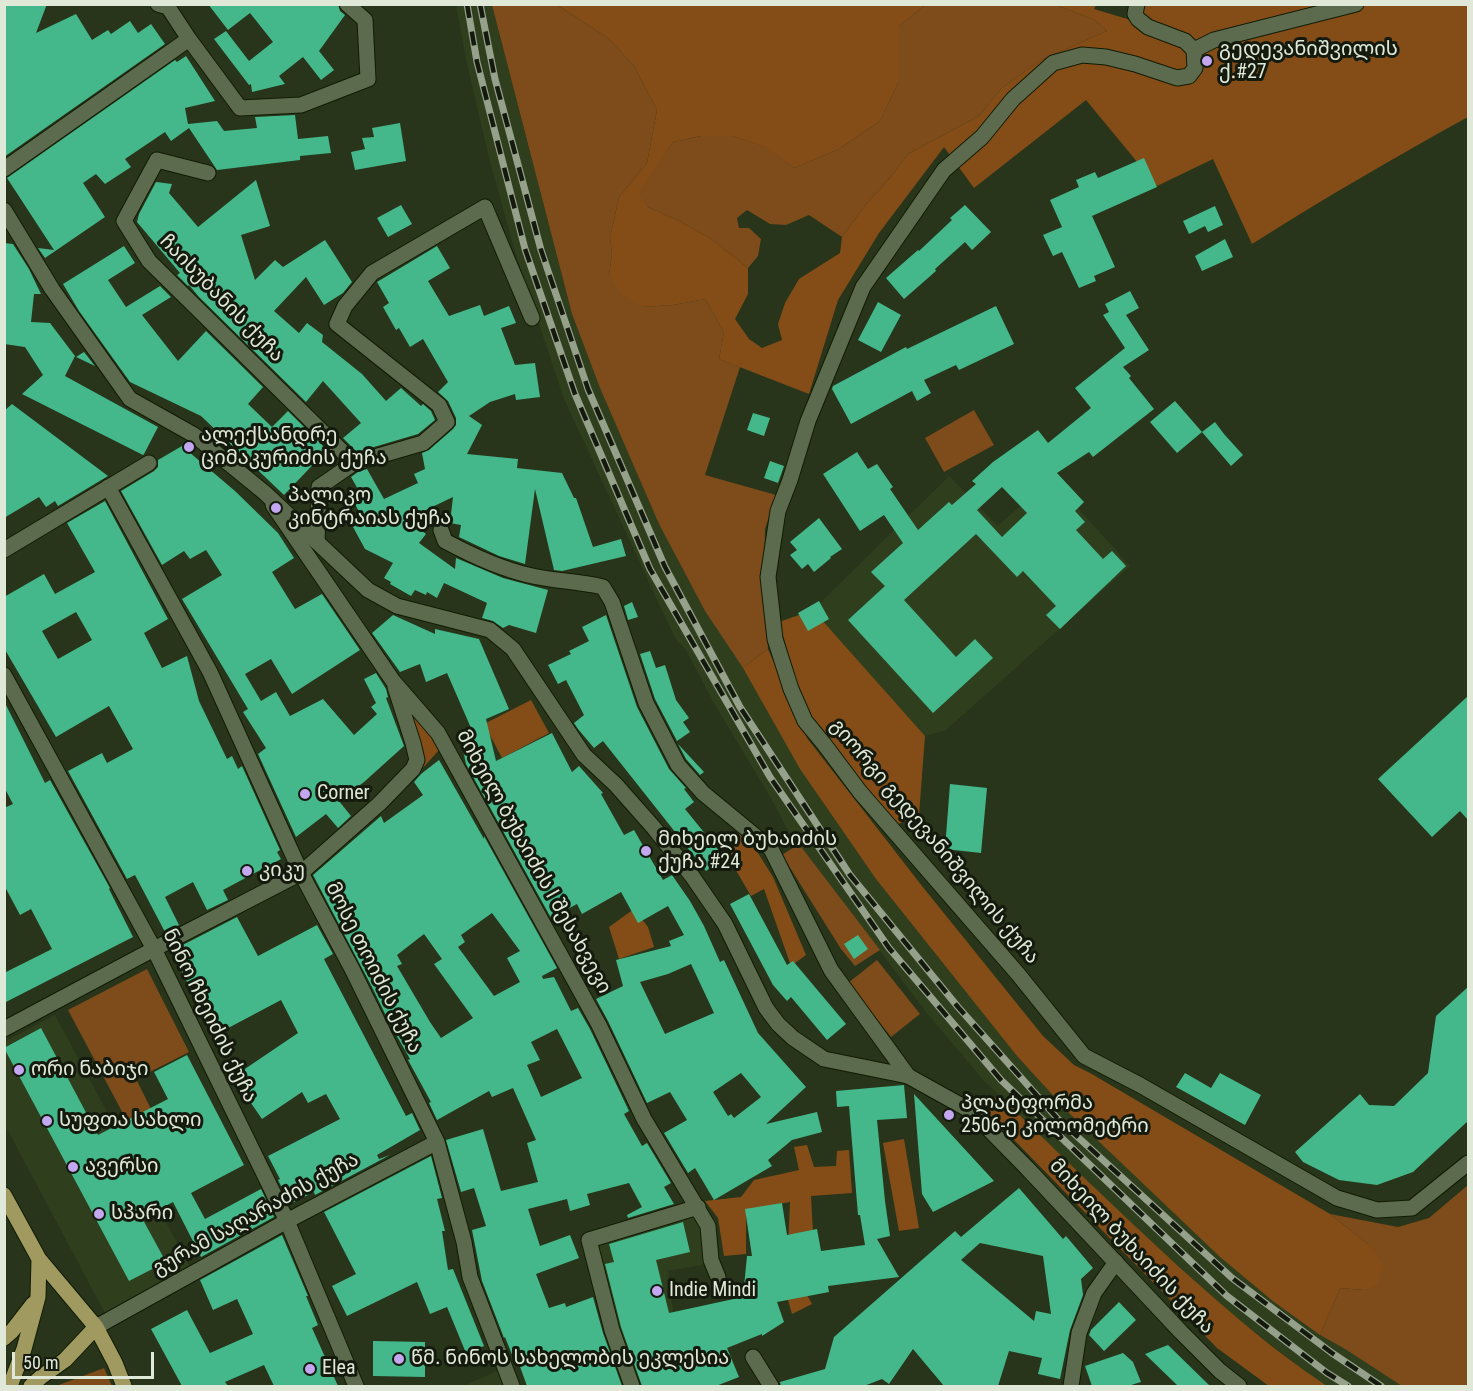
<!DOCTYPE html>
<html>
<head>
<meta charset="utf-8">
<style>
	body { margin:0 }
	#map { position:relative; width:1473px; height:1391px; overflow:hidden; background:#28351a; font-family:"Roboto Condensed",sans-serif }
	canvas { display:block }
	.frame { position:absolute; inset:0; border:6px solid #e0e9d8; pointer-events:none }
	.scale { position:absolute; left:12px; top:1352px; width:142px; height:27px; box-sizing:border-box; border:3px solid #e0e9d8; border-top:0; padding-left:8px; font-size:18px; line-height:21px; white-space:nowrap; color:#e0e9d8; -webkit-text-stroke:4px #151a0e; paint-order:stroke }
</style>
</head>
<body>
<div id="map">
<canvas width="1473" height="1391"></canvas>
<div class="frame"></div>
<div class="scale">50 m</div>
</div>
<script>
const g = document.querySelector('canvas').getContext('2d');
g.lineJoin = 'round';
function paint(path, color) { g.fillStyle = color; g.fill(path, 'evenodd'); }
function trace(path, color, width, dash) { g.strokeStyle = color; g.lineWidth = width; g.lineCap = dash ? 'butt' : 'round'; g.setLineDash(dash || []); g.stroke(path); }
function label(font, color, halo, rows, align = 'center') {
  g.font = font + ' "Roboto Condensed","Noto Sans Georgian",sans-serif'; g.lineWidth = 6; g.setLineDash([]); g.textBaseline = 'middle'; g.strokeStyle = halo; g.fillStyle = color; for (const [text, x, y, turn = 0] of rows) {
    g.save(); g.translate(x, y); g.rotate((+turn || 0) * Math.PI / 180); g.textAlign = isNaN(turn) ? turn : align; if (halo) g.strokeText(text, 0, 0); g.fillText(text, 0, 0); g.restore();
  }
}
const built = new Path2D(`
	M456,5H492L572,314L600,388L659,524L705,611L743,668L800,769L876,879L1017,1056L1070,1114L1220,1257L1274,1302L1320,1335L1345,1349L1402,1386H1327L1311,1376L1226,1309L1109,1203L985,1082L926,1012L786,827L772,800L715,705L686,650L675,638L564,399L516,255L489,158L466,59Z
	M949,476L998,526L1051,478L1130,566L946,730L925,736L813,610Z
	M55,1015L191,1269L107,1317L5,1125L4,1042Z
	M707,1209L712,1217L719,1262L668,1271L677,1344L627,1357L595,1244Z
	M497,1371L503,1386H463Z`);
const green = new Path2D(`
	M492,5H557L608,38L634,66L657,110L647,163L619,197L610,238L612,254L609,275L642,307L673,305L705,299L724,332L719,359L740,367L705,475L776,495L765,529L764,595L768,649L743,668L705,611L659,524L600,388L572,314Z
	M925,5H1056L1095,20L1107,31L1041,60L1002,88L979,116L908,154L889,179L867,203L842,237L809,215L786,225L770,224L747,210L737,218L739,228H749L761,239L758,256L748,268L710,238L679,221L648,207L638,193L673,142L701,136H732L767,147L794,168L839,149L880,121L899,81V26Z
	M974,410L994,445L944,472L925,438Z
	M799,844L880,950L855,966L841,949L782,855Z
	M877,960L920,1014L891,1037L848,983Z
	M147,969L189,1052L136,1079L151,1109L127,1121L68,1010Z
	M1468,1185V1386H1402L1345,1349L1320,1335L1340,1288L1364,1290L1368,1244L1330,1214L1398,1227L1429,1218Z
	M104,1368L112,1386H56Z`);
const forest = new Path2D(`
	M1203,4L1210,6L1221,4L1468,5V117C1395,157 1323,199 1252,244L1213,159L1157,186L1086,100L974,188L944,147L879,233L838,300L809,394L719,359L724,332L705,299L673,305L642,307L621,295L609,275L612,254L610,238L619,197L647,163L657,110L634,66L608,38L557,5H925L899,26V81L880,121L839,149L794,168L766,147L732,136H701L673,142L639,193L648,207L679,221L710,238L748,268V294L735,319L749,339L762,348L782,340L778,324L785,303L799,279L840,253L842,237L867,203L889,179L908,154L979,116L1002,88L1041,60L1107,31L1095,20L1056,5H1096L1094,9L1134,21L1142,5Z
	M813,610L925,736L919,815L896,825L805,710L779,622Z
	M768,649L807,738L922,886L1043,1036L1074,1065L1090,1073L1330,1214L1368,1244L1384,1265L1378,1284L1364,1290L1340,1288L1320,1335L1274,1302L1220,1257L1070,1114L1017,1056L876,879L800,769L743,668Z
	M405,700L429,730L440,749L420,771Z
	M531,700L549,733L502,758L484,724Z
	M737,831L758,853L773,877L806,955L791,966L764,889L751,896L720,843Z
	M634,909L648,927L654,947L619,959L609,927Z
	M999,1095C1058,1153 1117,1210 1178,1266C1225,1308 1275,1352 1327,1386H1269L1217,1348L983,1108Z
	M904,1139L919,1228L899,1231L883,1143Z
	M807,1145L814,1167L836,1166L837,1151L849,1150L852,1193L811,1196L813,1232L800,1282L812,1304L792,1314L786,1293L790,1202L746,1210V1254L724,1256L718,1218L705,1201L741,1197L754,1180L799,1170L794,1147Z`);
const building = new Path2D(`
	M4,4H47L36,33L76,14L92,40L108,30L111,34L130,21L138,33L151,24L165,44L4,157Z
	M208,4H338L340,11L345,15L319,51L334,70L321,80L303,57L279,76L285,84L252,92L251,84L249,85L214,39L226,31L249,61L273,42L250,13L228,30Z
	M186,56L215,101L185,108L188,124L217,121L224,131L257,128L255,117L295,115L298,139L328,136L331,153L300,156V160L217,170L189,128L171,141L165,132L125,159L131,167L105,184L96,174L83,183L105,217L45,258L38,248L54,250L7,178L175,60L177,62Z
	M400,123L406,161L355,170L351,152L365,149L362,138L374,137L372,128Z
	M1144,158L1157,187L1092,216L1115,267L1094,276L1096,281L1079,288L1062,252L1053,256L1043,235L1062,227L1050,200L1079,187L1076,180L1095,172L1098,178Z
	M256,180L270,226L241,235L255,280L275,260L283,267L325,240L352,282L343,293L324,305L306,277L274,311L299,333L307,323L323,335L322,342L362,374L386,401L401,388L421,406L423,404L431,411L435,420L418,434L357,452L343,438L361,423L323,381L306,402L199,297L189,285L188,286L177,275L180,273L137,222L139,214L156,182L172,184L169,193L198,227Z
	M401,205L412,224L388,237L377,218Z
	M965,205L991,232L972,250L965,242L935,269L936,271L904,299L886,278L918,250L919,251L952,220L950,218Z
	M1215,206L1223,225L1208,232L1205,226L1189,234L1183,221Z
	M1225,239L1233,257L1202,271L1195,256Z
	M4,243L13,244L29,269L41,294H34L31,322L50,323L75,356L65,376L158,427L144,454L143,455L22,394L43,375L25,347L4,344Z
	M124,246L135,263L108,280L126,307L160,286L171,297L142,315L178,361L206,331L263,387L248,404L272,427L288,411L327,450L284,495L201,416L130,382L79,311L63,284Z
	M437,246L450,268L428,281L449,316L480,305L484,316L509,306L516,323L501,328L515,365L535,363L540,397L516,400L515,394L490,402L469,416L482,425L467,454L518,459L517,468L562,473L574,498H576L593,547L621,539L626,556L562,571L554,570L535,489L525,564L499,556L459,537L461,525L450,523L453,497L407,519L426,534L419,543L455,569L456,558L503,578L548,590L536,633L509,625L503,628L493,621L482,618L487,603L444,583L437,598L427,592L426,595L415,590L411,596L390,584L391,582L384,578L393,563L365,549L353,527L359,523L355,516L360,513L350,496L359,491L351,477L358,472L367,469L384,499L418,483L414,474L425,469L422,453L429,450L453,429L456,425V418L448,401L438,392L448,382L423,339L410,347L399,328L396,330L383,307L389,303L377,282Z
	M1130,291L1139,308L1126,315L1149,350L1123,367L1131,376L1129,378L1154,409L1093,457L1089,452L1057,473L1084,502L1075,511L1085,522L1076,530L1103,559L1112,551L1126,566L1060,629L1046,615L1056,606L1023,571L1017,577L976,534L904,600L956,657L975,639L993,658L933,713L848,620L885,586L871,572L903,543L884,515L860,531L823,474L857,452L868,469L877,464L893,487L890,489L918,530L949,502L952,505L976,484L972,481L993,462L1038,430L1048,443L1091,408L1075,388L1125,348L1103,315L1109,312L1105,304ZM1002,487L1027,513L1002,537L977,510Z
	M878,302L901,315L881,352L858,340Z
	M996,306L1014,344L959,370L956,365L924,380L931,393L917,401L912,391L851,424L832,389L833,386L906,347L907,349Z
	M84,352L95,366L76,357Z
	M1175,401L1202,432L1177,453L1150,422Z
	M12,404L108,476L58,506L55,501L46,507L39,497L4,518V411Z
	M753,413L770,418L764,436L747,430Z
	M1215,422L1224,434L1243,455L1231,466L1202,432Z
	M182,446L235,491L278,533L294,558L272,572L295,609L322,594L360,650L292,694L271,659L245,674L261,701L276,692L290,716L323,699L354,735L377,714L371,707L376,703L364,679L376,673L386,689L388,697L386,698L404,746L364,782L339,801L351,816L338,828L326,814L296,837L258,754L266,748L243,712L248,709L182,599L222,575L206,550L190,559L184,551L162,565L121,491L154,471L158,467V460Z
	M770,461L784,466L778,483L764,478Z
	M105,501L168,619L144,633L162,668L187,656L199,701L227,759L232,756L238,769L242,766L280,850L277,852L281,859L223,890L228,900L207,910L193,882L165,897L179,925L165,932L135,875L127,879L68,771L102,753L107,763L133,749L109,706L56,737L4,648V597L44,574L55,594L95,572L67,523ZM76,612L92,640L58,659L42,631Z
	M819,518L842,549L830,557L831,558L814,572L808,564L802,569L790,555L797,550L790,542Z
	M819,601L829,619L808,631L798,613Z
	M632,602L638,617L628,620L624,606Z
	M393,615L435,634V629L479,639L509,709L486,719L496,761L552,733L572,772L579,766L603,793L601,794L624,835L634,830L663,880L672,875L690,901L704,926L720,962L724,960L758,1033L806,1087L766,1124L817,1112L822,1132L792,1140L768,1160L772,1166L714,1200L695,1168L688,1173L664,1133L687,1120L670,1092L647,1103L608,1021L596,999L623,986L616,960L671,946L669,941L684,935L668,906L638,923L621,892L582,914L577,904L551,918L466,764L461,741L467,740L465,730L471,728L447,673L426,682L420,664L400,672L372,633ZM691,964L714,1013L665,1034L640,982L668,974ZM741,1073L761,1097L734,1118L731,1114L728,1116L713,1092Z
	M606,615L637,707L669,769L686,788L684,789L694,802L685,809L724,857L706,871L603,741L594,748L578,729L574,723L584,715L566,680L558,684L548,665L571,654L569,651L589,641L582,627Z
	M650,651L656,668L665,665L676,700L689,718L683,722L690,732L677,741L655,699L640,654Z
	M1468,696V820L1460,811L1432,837L1378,779Z
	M4,701L45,783L50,780L110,888L109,889L133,937L4,1003V973L52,949L31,909L20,915L4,885V808L13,804L4,787Z
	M678,744L704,772L700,775L686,759Z
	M439,760L484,839V836L557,968L542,976L543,979L554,977L571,1011L578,1008L590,1029L629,1111L624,1114L642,1146L647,1143L671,1183L664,1187L674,1204L628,1218L627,1215L642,1207L629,1183L587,1194L590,1205L570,1211L567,1199L528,1209L540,1246L570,1235L579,1258L536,1274L549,1308L565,1303L566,1307L593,1297L603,1333L622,1386H527L518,1361L515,1362L505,1337L504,1338L482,1281L472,1230L486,1226L474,1188L461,1192L446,1140L483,1129L501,1191L538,1182L527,1143L536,1140L513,1088L492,1097L489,1091L437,1120L429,1103L431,1102L408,1060L410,1059L390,1024L372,987L313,875L381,816L384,823L423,795L414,782L421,774ZM492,913L520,951L507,958L520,982L494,996L458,947L465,942L461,935ZM424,934L442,959L434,964L473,1018L441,1038L430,1022L397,966L402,964L397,955ZM557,1029L582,1078L541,1097L527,1065L540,1060L531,1042Z
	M950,784L987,788L981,853L945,849Z
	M749,894L787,965L793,961L846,1024L827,1040L791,997L787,1001L773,985L730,904Z
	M237,917L258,956L317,925L333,954L324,959L326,963L406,1116L412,1113L420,1130L377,1155L379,1159L390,1155L315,1195L314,1192L290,1204L278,1180L280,1179L268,1156L340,1119L326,1094L308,1103L302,1092L262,1119L233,1077L298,1033L281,1000L215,1035L171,951Z
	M858,935L868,949L854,959L844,944Z
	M1468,987V1121L1413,1172L1377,1185L1339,1180L1303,1162L1295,1152L1360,1094L1369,1105L1394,1106L1428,1073L1436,1016Z
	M41,1028L98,1135L168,1099L154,1072L187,1055L244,1165L191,1193L205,1219L261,1189L274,1217L201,1257L173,1202L142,1218L166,1262L129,1281L4,1048Z
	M1185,1073L1211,1088L1220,1073L1261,1095L1245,1125L1176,1087Z
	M904,1085L907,1118L877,1120L885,1201L890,1236L877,1239L899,1277L828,1286L829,1292L777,1302L784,1322L762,1336V1334L727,1348L739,1377L716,1386H642L621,1327L605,1264L614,1262L609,1244L683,1222L690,1252L656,1260L669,1313L743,1297L747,1256H752L745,1209L782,1203L787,1235L817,1229L821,1251L865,1245L860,1215H858L849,1106L837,1107L836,1091Z
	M914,1094L994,1181L933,1212L922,1194Z
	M431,1156L442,1198L437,1199L445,1231H442L448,1270L453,1269L484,1346L466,1353L447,1307L430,1314L417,1282L347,1316L332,1286L356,1274L324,1212Z
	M1019,1188L1063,1239L1066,1236L1093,1268L1081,1279L1083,1295L1070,1330L1060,1379L1038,1374L1042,1358L1009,1351L998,1386H944L913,1349L889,1384L882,1379L864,1386H781L780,1382L825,1369L834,1337L955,1231L961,1237ZM980,1243L1043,1256L1051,1314L1036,1311L1034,1321L961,1260Z
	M282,1235L308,1296H306L318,1325L312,1328L338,1386H274L264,1365L225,1382L228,1386H182L151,1329L187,1310L210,1353L253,1334L237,1299L213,1310L200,1280Z
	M1119,1302L1136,1320L1104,1351L1089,1335L1091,1330Z
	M373,1341L425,1342V1377L373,1376Z
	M1168,1345L1210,1386H1178L1145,1354Z
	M1123,1353L1133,1362L1141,1382L1128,1386H1092L1085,1366Z`);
const minor = new Path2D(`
	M158,4L168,7L189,39L240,108L301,105L368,79L365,20L347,4
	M1137,4L1135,14L1138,19L1148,27L1185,41L1194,50
	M1194,50L1195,68L1189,76L1177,78L1135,64L1106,57L1082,55L1053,63L1013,99L982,137L944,170L863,287L808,421L790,480L778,511L768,577L775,639L791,689L805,721L824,744L860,792L1018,974L1084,1056L1140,1085L1337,1198L1377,1210L1412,1208L1468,1163
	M1194,50L1214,40L1356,4
	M4,169L189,39
	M208,173L157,160L124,221L149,261L354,463L319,487L317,542
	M354,463L423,443L447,422L439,405L337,324L345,306L372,273L485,207L532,318
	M108,487L210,672L301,873L352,969L437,1142L464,1242L470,1277L512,1386
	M273,505L393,681L438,733L599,1025L644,1119L708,1226L711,1260L718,1277
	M441,530L445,541C471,555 498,568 528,575C552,581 578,581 603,587L612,602L646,703L678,765L703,793L771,849L831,970L908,1076
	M4,550L149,463
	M4,675L154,949L287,1221L356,1386
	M4,1029L154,949L301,873L379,804L413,769L417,760L413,743L395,687
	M96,1327L287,1221L437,1142
	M753,1357L771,1386
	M632,1386L612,1330L589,1240L698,1207
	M1071,1386L1079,1333L1094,1293L1116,1262`);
const tertiary = new Path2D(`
	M4,210L52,289L130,399L194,435L265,493L368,590L397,606L490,630L513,649L584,755L616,785L654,828L692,876L725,924L766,1008L778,1024L793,1038L824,1059L908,1076L971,1111L1027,1168L1181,1332L1220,1371L1239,1386`);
const primary = new Path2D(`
	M4,1195L39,1259L96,1327L115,1363L124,1386
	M4,1338L12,1331L33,1304
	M10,1386L24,1349L38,1297L39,1259
	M31,1386L41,1377L65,1360L96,1327`);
const rail = new Path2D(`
	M467,4L477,62L525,249L575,394L650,569L770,777L889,948L1001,1080L1227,1296L1327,1373L1348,1386
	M480,4L495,79L541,250L588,389L665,567L740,707L850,875L958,1007L1057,1118L1232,1278L1332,1353L1381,1386`);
const markers = [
	[1207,61,6,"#c4a7f1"],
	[189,447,6,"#c4a7f1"],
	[276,508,6,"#c4a7f1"],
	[305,794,6,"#c4a7f1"],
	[646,851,6,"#c4a7f1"],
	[247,871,6,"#c4a7f1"],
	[19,1070,6,"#c4a7f1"],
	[949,1115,6,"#c4a7f1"],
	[47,1121,6,"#c4a7f1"],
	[73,1167,6,"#c4a7f1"],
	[99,1214,6,"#c4a7f1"],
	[657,1291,6,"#c4a7f1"],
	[399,1359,6,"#c4a7f1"],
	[310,1369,6,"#c4a7f1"]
];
const poiNames = [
	["გედევანიშვილის",1219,50],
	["ქ.#27",1219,73],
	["ალექსანდრე",201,436],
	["ციმაკურიძის ქუჩა",201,459],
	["პალიკო",288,496],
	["კინტრაიას ქუჩა",288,519],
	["Corner",317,794],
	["მიხეილ ბუხაიძის",658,840],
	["ქუჩა #24",658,863],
	["კიკუ",259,871],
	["ორი ნაბიჯი",31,1070],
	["პლატფორმა",961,1104],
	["2506-ე კილომეტრი",961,1127],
	["სუფთა სახლი",59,1121],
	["ავერსი",85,1167],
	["სპარი",111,1214],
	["Indie Mindi",669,1291],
	["წმ. ნინოს სახელობის ეკლესია",411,1359],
	["Elea",322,1369]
];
const streetNames = [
	["ჩაისუბანის ქუჩა",221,299,46],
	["გიორგი გედევანიშვილის ქუჩა",934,842,50],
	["მიხეილ ბუხაიძის I შესახვევი",533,862,61],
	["მოსე თოიძის ქუჩა",373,968,63],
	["ნინო ჩხეიძის ქუჩა",209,1016,64],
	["გურამ საღარაძის ქუჩა",256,1215,-29],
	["მიხეილ ბუხაიძის ქუჩა",1131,1247,47]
];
paint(built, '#2f3f1d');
paint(green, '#7e4b1b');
paint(forest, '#844d17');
paint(building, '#44b88b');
trace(minor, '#111c03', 17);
trace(tertiary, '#111c03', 17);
trace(primary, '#111c03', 17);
trace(minor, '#5c6b4d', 15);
trace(tertiary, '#5c6b4d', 15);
trace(primary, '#a09a60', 15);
trace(rail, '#96a18c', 7);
trace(rail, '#151a0e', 4.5, [14]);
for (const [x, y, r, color] of markers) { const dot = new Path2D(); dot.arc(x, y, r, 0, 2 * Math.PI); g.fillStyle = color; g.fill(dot); trace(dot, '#151a0e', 2); }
label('20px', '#e0e9d8', '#151a0e', poiNames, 'left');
label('20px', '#e0e9d8', '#151a0e', streetNames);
</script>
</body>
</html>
